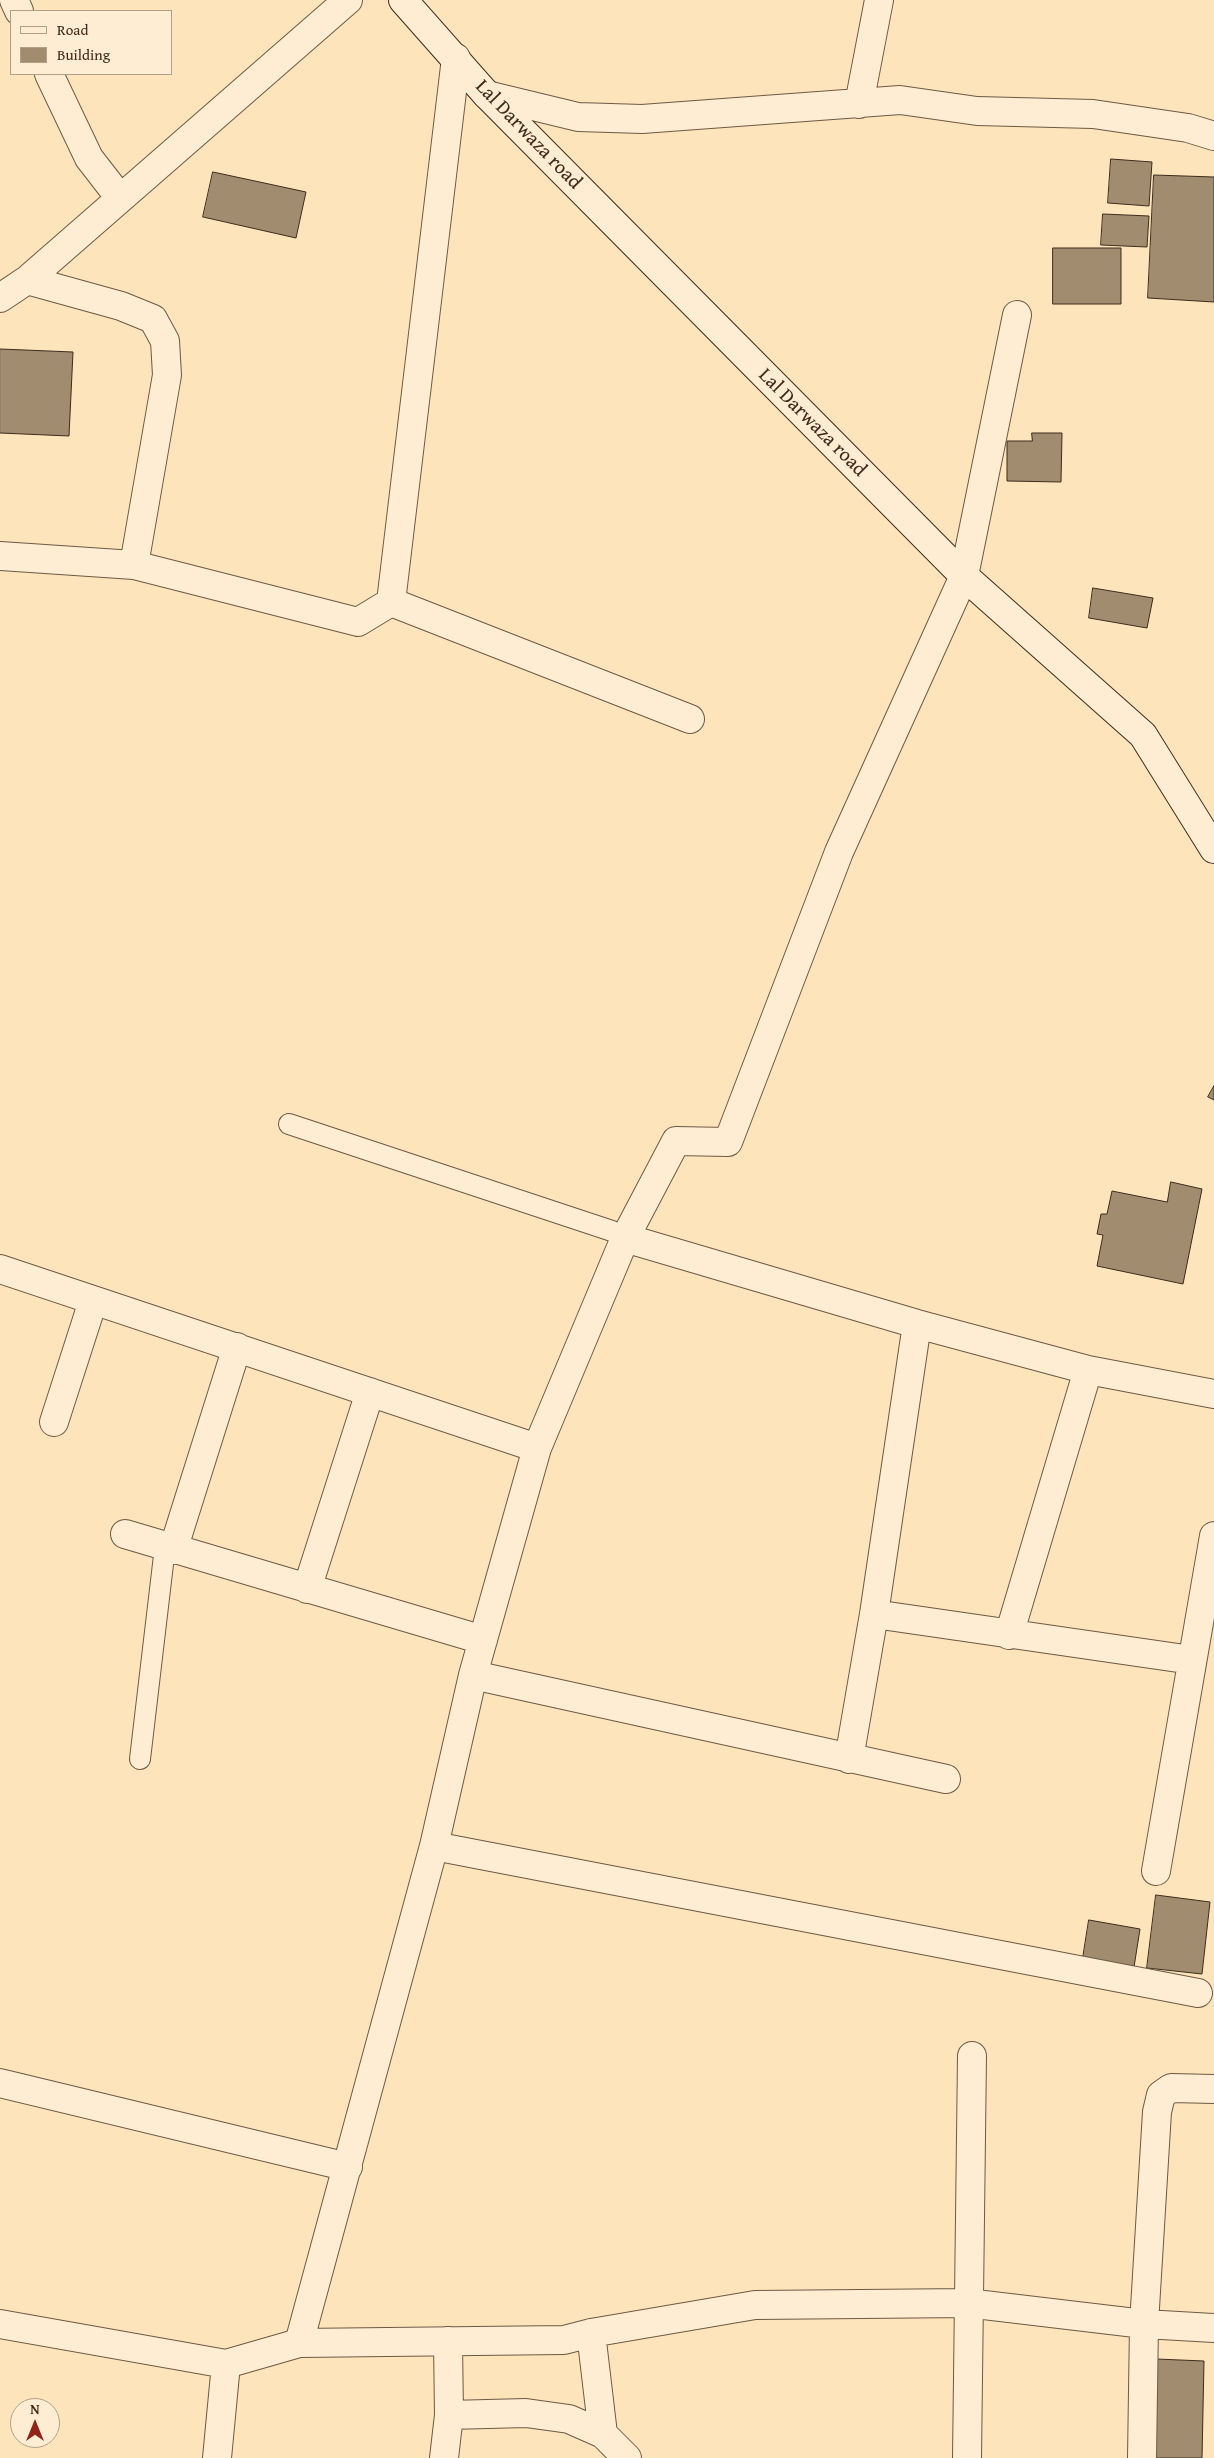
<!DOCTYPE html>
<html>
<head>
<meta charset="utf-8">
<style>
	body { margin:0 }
	#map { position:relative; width:1214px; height:2458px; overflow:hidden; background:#fee4ba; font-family:"Gentium Book Plus",serif }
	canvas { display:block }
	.legend { position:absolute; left:10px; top:10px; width:162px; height:65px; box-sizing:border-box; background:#feedd2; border:1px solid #b0a08a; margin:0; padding:6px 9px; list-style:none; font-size:15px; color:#3c2c1e }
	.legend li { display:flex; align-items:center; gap:10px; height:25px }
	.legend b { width:25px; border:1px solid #b0a08a }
	.north { position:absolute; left:10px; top:2398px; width:50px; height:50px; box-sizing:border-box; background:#feedd2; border:1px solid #b0a08a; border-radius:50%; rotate:0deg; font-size:14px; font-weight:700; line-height:20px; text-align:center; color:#3c2c1e }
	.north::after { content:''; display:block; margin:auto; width:18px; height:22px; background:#8f2418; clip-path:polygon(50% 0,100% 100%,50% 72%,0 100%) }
</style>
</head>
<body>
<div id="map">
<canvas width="1214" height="2458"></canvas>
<ul class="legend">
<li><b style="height:6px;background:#feedd2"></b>Road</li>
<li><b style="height:14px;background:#a18c6f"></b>Building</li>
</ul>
<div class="north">N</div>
</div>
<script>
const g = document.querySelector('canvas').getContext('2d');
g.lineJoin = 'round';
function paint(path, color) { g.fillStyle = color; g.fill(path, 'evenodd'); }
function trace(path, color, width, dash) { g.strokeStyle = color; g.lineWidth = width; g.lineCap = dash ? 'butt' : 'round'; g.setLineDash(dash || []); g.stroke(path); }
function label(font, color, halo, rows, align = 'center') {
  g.font = font + ' "Gentium Book Plus",serif'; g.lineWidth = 4.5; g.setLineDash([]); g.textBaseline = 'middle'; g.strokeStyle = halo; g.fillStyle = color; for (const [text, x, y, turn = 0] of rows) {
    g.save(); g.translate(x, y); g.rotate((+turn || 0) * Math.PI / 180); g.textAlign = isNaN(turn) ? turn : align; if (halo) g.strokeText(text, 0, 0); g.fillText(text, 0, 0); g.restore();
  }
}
const building = new Path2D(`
	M1111,159L1152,162L1149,206L1108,203Z
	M213,172L306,192L296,238L203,217Z
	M1154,175L1214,177V302L1148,298Z
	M1103,214L1149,216L1147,247L1101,245Z
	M1053,248H1121V304H1053Z
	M0,349L73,352L69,436L0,433Z
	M1032,433H1062L1061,482L1007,481V441H1032Z
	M1093,588L1153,598L1147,628L1089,618Z
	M1214,1086V1100L1208,1097Z
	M1171,1182L1202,1189L1183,1284L1097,1266L1103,1235L1097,1234L1101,1214H1107L1112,1191L1167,1202Z
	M1156,1895L1210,1902L1202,1974L1147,1968Z
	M1089,1920L1140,1929L1134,1967L1083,1958Z
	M1156,2359L1204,2361L1202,2458H1154Z`);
const service = new Path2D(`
	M289,1124L612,1231L625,1238
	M140,1759L165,1547`);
const minor = new Path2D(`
	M14,0L19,11
	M456,58L391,602L690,719
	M49,74L89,158L120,198
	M487,95L578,117L642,119L900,100L977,111L1093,114L1188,128L1214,136
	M859,104L879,0
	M27,280L121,306L153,319L165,341L167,375L134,565
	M0,298L27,280L348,0
	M0,556L134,565L358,622L391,602
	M625,1238L917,1324L1088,1370L1214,1394
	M0,1269L537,1448
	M54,1422L93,1301
	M125,1534L483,1640
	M173,1550L237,1347
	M307,1589L370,1392
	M874,1614L1192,1660
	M1009,1635L1088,1370
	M473,1675L946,1779
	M849,1759L874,1614L917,1324
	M434,1846L1198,1993
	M1156,1871L1214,1536
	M0,2083L348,2167
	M0,2324L226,2364L299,2343L564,2340L591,2333L755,2305L967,2303L1144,2324L1214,2328
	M591,2333L603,2434L627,2458
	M299,2343L434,1846L473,1675L537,1448L625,1238L676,1141L728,1142L839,852L964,576L1017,315
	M449,2415L526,2413L569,2419L603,2434
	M217,2458L226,2364
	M444,2458L449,2415L448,2341
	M967,2458L972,2056
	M1142,2458L1144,2324L1157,2112L1161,2095L1171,2088L1214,2089`);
const secondary = new Path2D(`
	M403,0L487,95L964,576L1143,735L1214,849`);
const streetNames = [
	["Lal Darwaza road",528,135,46],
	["Lal Darwaza road",812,423,45]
];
paint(building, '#a18c6f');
trace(building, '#3c2c1e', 1);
trace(service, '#6c5a45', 22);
trace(minor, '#6c5a45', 30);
trace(secondary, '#3c2c1e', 30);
trace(service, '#feedd2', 20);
trace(minor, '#feedd2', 28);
trace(secondary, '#feedd2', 28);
label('20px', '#3c2c1e', '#feedd2', streetNames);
</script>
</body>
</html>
